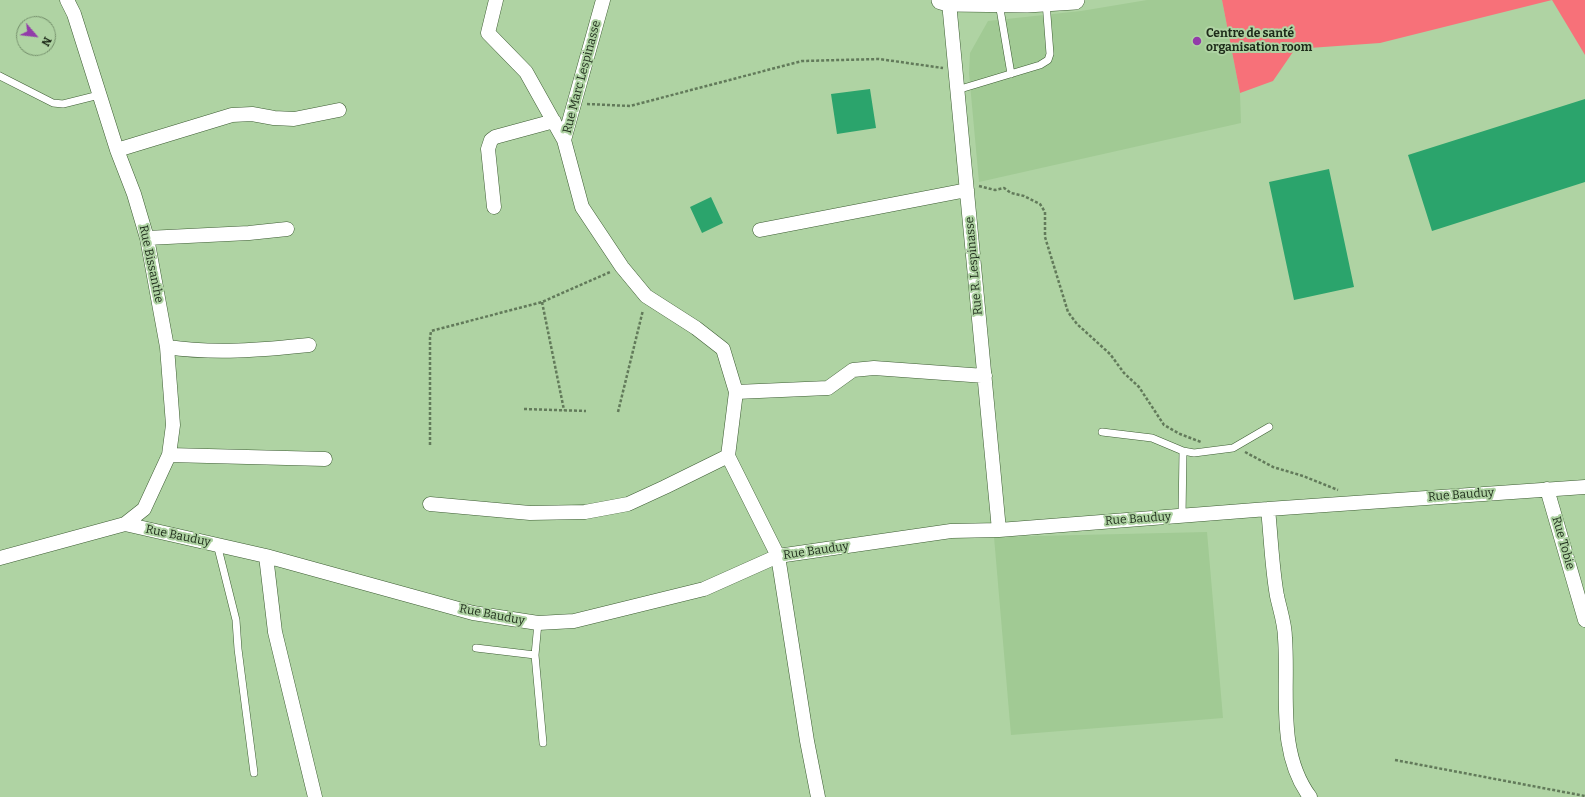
<!DOCTYPE html>
<html>
<head>
<meta charset="utf-8">
<style>
	body { margin:0 }
	#map { position:relative; width:1585px; height:797px; overflow:hidden; background:#afd3a3; font-family:Bitter,serif }
	canvas { display:block }
	.north { position:absolute; left:16px; top:16px; width:40px; height:40px; box-sizing:border-box; background:#afd3a3; border:1px solid #75906c; border-radius:50%; rotate:118deg; font-size:11px; font-weight:700; line-height:16px; text-align:center; color:#1d2b19 }
	.north::after { content:''; display:block; margin:auto; width:14px; height:18px; background:#923ca9; clip-path:polygon(50% 0,100% 100%,50% 72%,0 100%) }
</style>
</head>
<body>
<div id="map">
<canvas width="1585" height="797"></canvas>
<div class="north">N</div>
</div>
<script>
const g = document.querySelector('canvas').getContext('2d');
g.lineJoin = 'round';
function paint(path, color) { g.fillStyle = color; g.fill(path, 'evenodd'); }
function trace(path, color, width, dash) { g.strokeStyle = color; g.lineWidth = width; g.lineCap = dash ? 'butt' : 'round'; g.setLineDash(dash || []); g.stroke(path); }
function label(font, color, halo, rows, align = 'center') {
  g.font = font + ' Bitter,serif'; g.lineWidth = 4; g.setLineDash([]); g.textBaseline = 'middle'; g.strokeStyle = halo; g.fillStyle = color; for (const [text, x, y, turn = 0] of rows) {
    g.save(); g.translate(x, y); g.rotate((+turn || 0) * Math.PI / 180); g.textAlign = isNaN(turn) ? turn : align; if (halo) g.strokeText(text, 0, 0); g.fillText(text, 0, 0); g.restore();
  }
}
const built = new Path2D(`
	M1147,0H1222L1240,93L1241,123L979,182L969,73L970,53L988,21L1081,11Z
	M1207,532L1223,718L1011,735L994,537Z`);
const green = new Path2D(`
	M1222,0H1585V55L1552,0L1380,43L1295,49L1273,81L1240,93Z`);
const building = new Path2D(`
	M870,89L876,128L837,134L831,94Z
	M1585,99V182L1432,231L1408,155Z
	M1329,169L1354,287L1294,300L1269,182Z
	M711,197L723,223L702,233L690,207Z`);
const path = new Path2D(`
	M587,104L630,106L802,61L879,59L943,68
	M979,186L995,190L1004,188L1011,193L1024,196L1040,204L1045,212V237L1068,312L1077,324L1110,354L1124,373L1139,387L1164,425L1180,434L1201,442
	M542,302L564,410
	M524,409L586,411
	M618,412L643,310
	M430,445V338L431,331L542,302L610,272
	M1245,452L1273,467L1303,476L1338,490
	M1395,760L1585,796`);
const service = new Path2D(`
	M999,3L1011,74
	M0,76L53,103L63,104L99,95
	M957,90L1040,65L1048,60L1050,54L1046,2
	M1102,432L1152,438L1183,451L1194,453L1233,448L1269,427
	M1182,516L1183,451
	M217,544L236,620L238,649L254,773
	M538,623L535,655L543,743
	M476,648L535,655`);
const minor = new Path2D(`
	M67,0L74,14L117,150L134,194L147,238L167,347L173,425L169,455L144,509L125,524
	M496,0L488,33L526,72L564,140
	M603,0L564,140L582,207L622,267L646,296L696,328L723,349L736,392L728,456L778,556L807,741L818,797
	M949,2L999,530
	M117,150L232,115L252,114L274,118L294,119L339,110
	M494,207L488,149L491,140L495,137L554,121
	M760,230L967,190
	M147,238L249,233L287,229
	M167,347C214,354 262,350 309,345
	M736,392L828,388L853,370L874,368L985,376
	M169,455L325,459
	M1547,489L1585,620
	M430,504L530,513L585,512L628,504L665,487L728,456
	M1268,509C1271,538 1272,568 1277,596C1280,610 1285,624 1285,638C1289,690 1276,751 1310,797
	M266,556L275,632L315,797
	M0,558L125,524L266,556L473,613L538,623L574,621L704,589L778,556L951,531L999,530L1268,509L1585,487`);
const secondary = new Path2D(`
	M941,0L949,2L1027,3L1075,0`);
const markers = [
	[1197,41,5,"#923ca9"]
];
const poiNames = [
	["Centre de santé",1206,34],
	["organisation room",1206,48]
];
const streetNames = [
	["Rue Marc Lespinasse",582,77,-75],
	["Rue Bissanthe",151,264,78],
	["Rue R. Lespinasse",974,266,-95],
	["Rue Bauduy",1461,495,-4],
	["Rue Bauduy",1138,519,-4],
	["Rue Bauduy",178,536,12],
	["Rue Tobie",1563,543,74],
	["Rue Bauduy",816,551,-8],
	["Rue Bauduy",492,615,11]
];
paint(built, '#a1ca94');
paint(green, '#f77179');
paint(building, '#2ba46c');
trace(service, '#3d5d33', 8);
trace(minor, '#3d5d33', 15);
trace(secondary, '#3d5d33', 20);
trace(path, '#627a5a', 2.5, [3, 2]);
trace(service, '#fff', 7);
trace(minor, '#fff', 14);
trace(secondary, '#fff', 19);
for (const [x, y, r, color] of markers) { const dot = new Path2D(); dot.arc(x, y, r, 0, 2 * Math.PI); g.fillStyle = color; g.fill(dot); trace(dot, '#afd3a3', 1.5); }
label('bold 12px', '#1d2b19', '#afd3a3', poiNames, 'left');
label('12px', '#1d2b19', '#afd3a3', streetNames);
</script>
</body>
</html>
